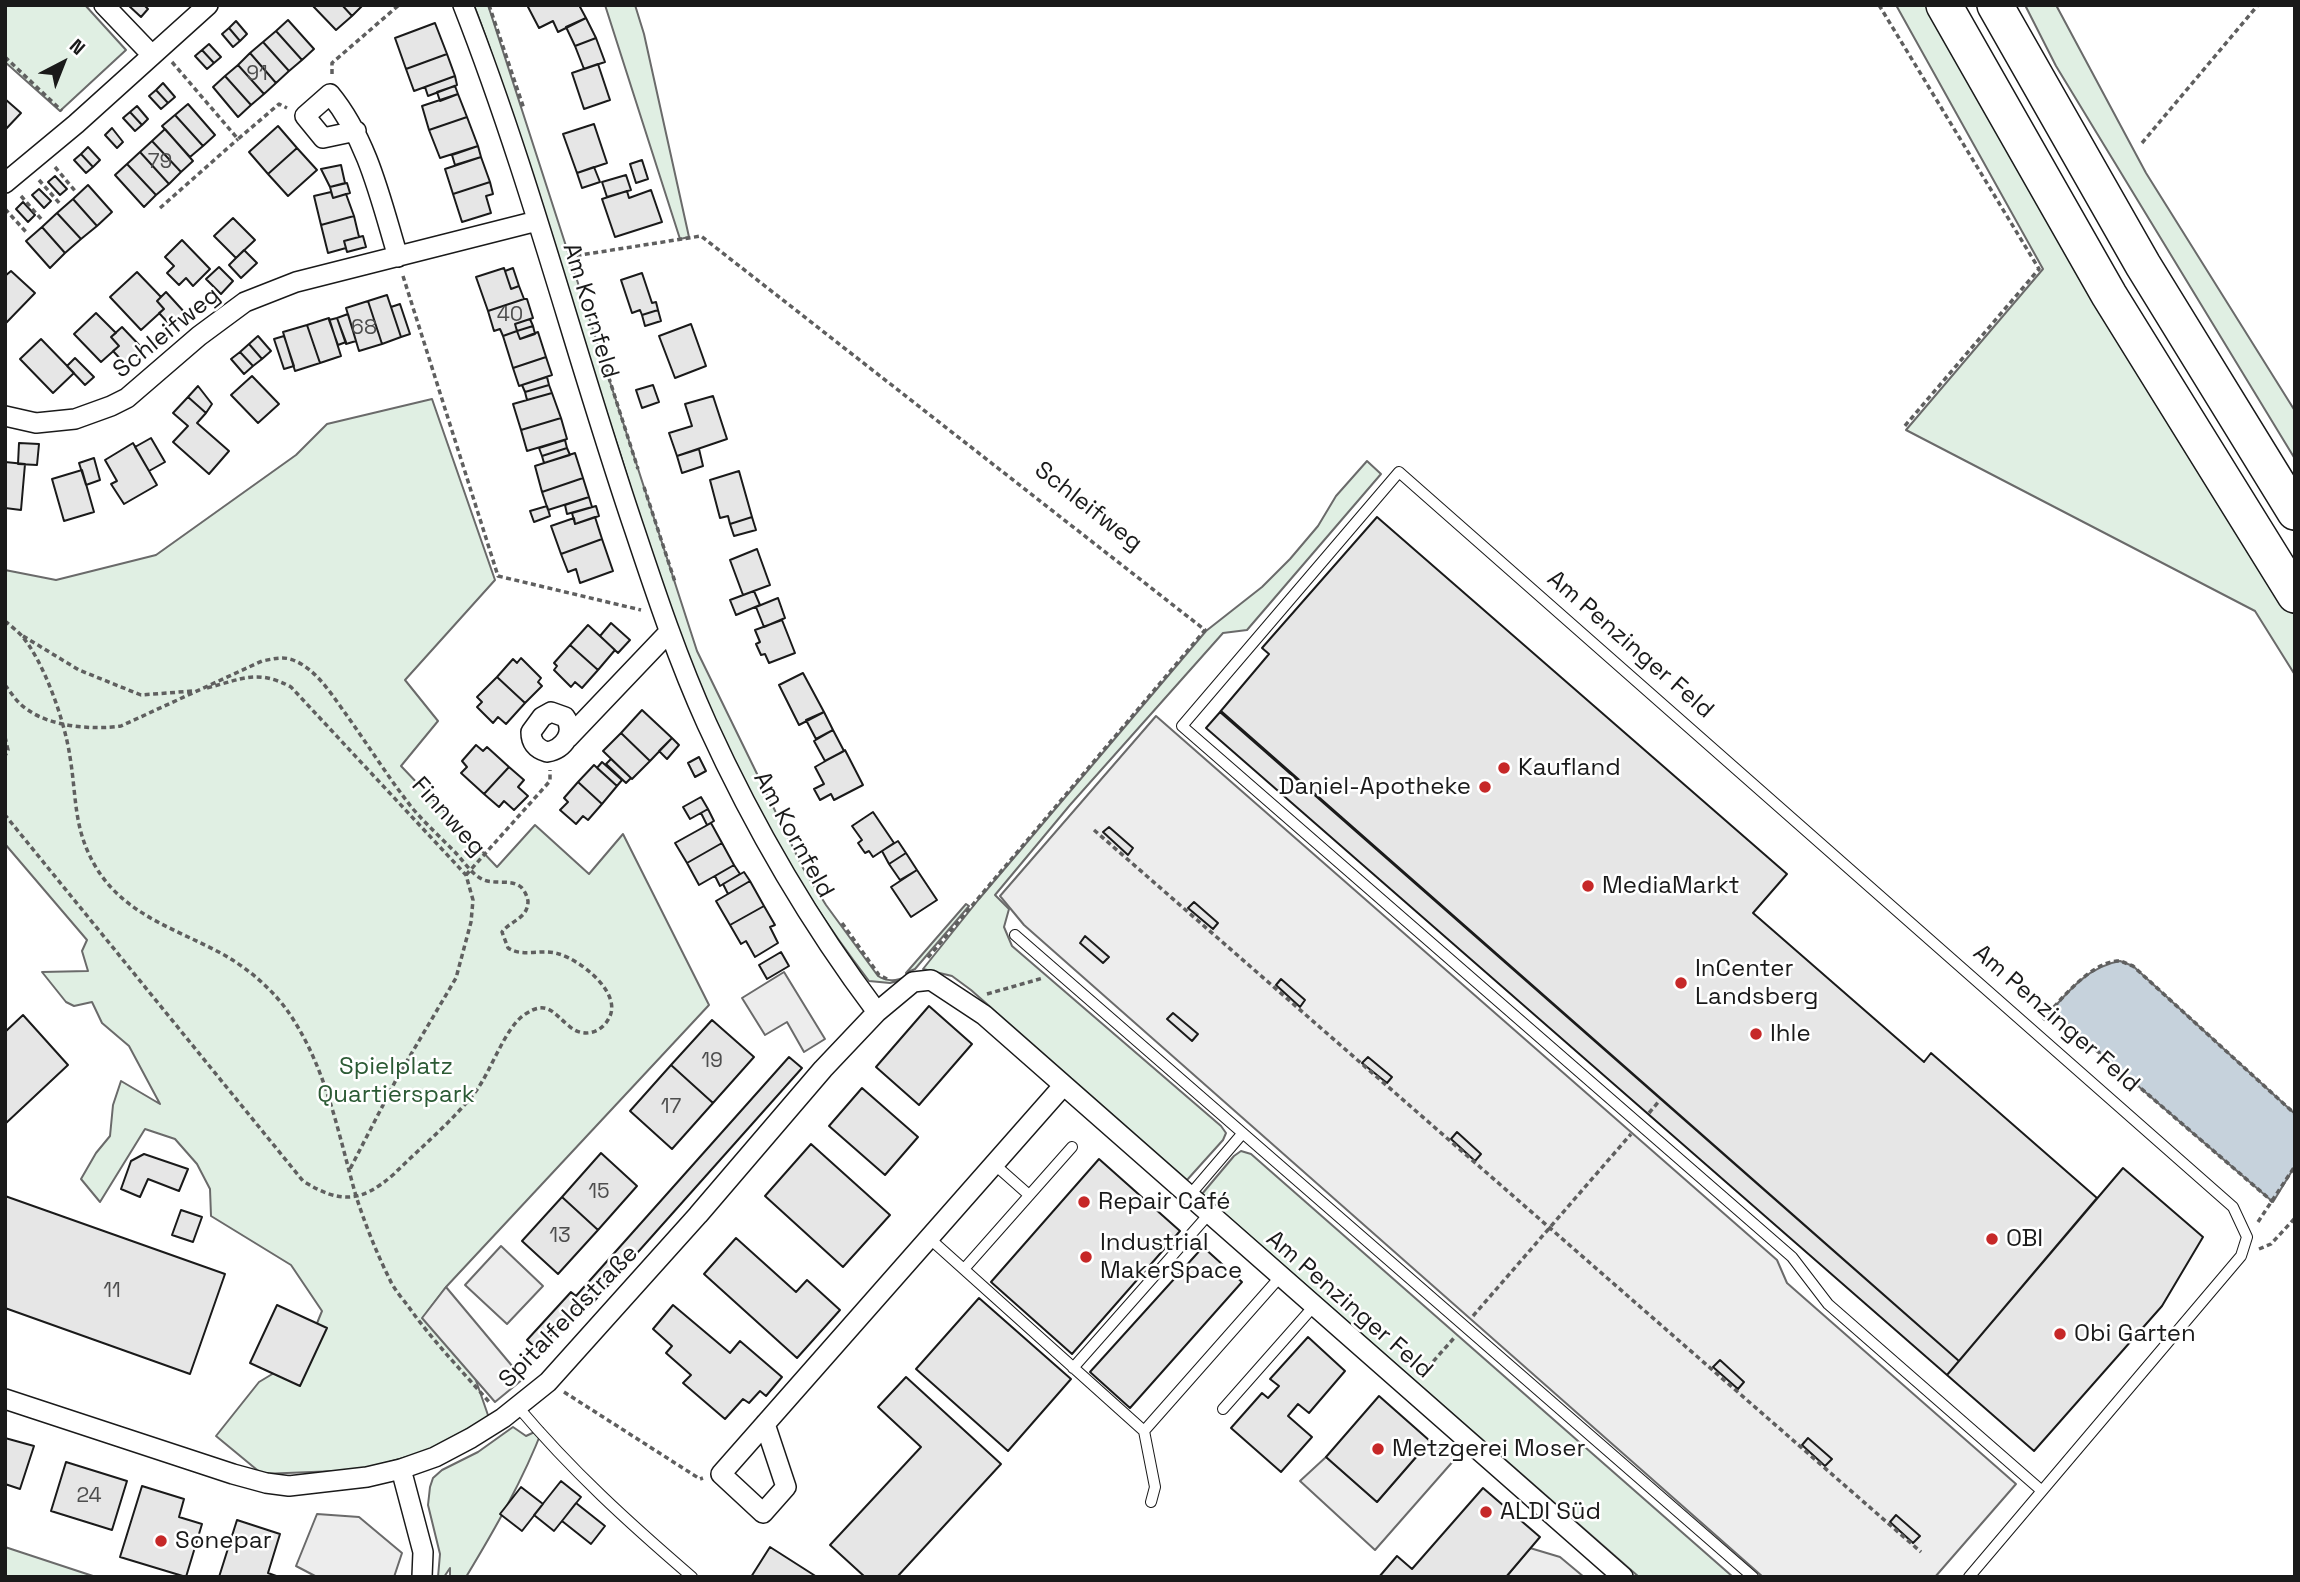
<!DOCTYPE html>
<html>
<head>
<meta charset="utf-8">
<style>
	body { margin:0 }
	#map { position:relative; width:2300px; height:1582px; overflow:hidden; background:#fff; font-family:"Space Grotesk",sans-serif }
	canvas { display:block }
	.frame { position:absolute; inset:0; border:7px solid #1a1a1a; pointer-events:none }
	.north { position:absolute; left:28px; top:28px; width:70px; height:70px; -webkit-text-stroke:5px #fff; paint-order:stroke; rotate:42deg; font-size:19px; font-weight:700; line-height:28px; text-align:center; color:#1a1a1a }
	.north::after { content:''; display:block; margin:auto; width:24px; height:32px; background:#1a1a1a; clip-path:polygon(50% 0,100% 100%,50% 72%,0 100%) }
</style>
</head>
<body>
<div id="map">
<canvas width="2300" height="1582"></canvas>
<div class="frame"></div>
<div class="north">N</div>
</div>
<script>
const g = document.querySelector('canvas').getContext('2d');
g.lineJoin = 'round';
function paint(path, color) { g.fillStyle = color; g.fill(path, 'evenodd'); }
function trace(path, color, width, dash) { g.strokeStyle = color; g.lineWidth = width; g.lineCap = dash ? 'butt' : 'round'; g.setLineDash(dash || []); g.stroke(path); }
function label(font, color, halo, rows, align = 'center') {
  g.font = font + ' "Space Grotesk",sans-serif'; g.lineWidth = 5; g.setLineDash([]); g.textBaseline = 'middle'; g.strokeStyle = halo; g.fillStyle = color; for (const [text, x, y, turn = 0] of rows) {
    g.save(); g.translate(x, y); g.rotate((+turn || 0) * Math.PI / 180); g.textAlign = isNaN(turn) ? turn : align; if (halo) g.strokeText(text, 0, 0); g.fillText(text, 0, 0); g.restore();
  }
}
const green = new Path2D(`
	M5,5H85L126,50L60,111L5,62Z
	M474,5H488L697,651L803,868L826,905L878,976C889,983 897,980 909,976L910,978L890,983L869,981C785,872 716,741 670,612C651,559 636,504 619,450C593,373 566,296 542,218C521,147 501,75 474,5Z
	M605,5H635L644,34L689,237L680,239Z
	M1896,5H1932L2100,302L2295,615V675L2255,611L1906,430L2043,269Z
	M2025,5H2056L2146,173L2295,411V459L2056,66Z
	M432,399L495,580L405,680L438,721L401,766L497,867L535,825L589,874L623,834L709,1005L446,1287L427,1312L472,1369L489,1418L445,1446L361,1470L262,1474L216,1436L259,1382L304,1355L322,1311L291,1265L211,1216L210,1189L197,1164L175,1139L145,1129L100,1202L81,1179L96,1153L110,1136L113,1105L121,1081L160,1104L129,1046L102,1023L92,1002L74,1006L66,1002L42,972L88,971L82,951L87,940L5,844V570L56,580L156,555L296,455L327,424Z
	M1367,461L1381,474L1247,630L1223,633L1070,805L995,895L1009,909L1004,927L1012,946L1221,1126L1226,1133L1223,1140L1187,1180L971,990L952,976L923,969L979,899L1206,631L1262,587L1290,559L1318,526L1336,496Z
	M966,904L969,906L915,969L906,973Z
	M1241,1151L1251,1154L1733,1577H1639L1202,1194L1234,1156Z
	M513,1427L526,1436L543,1428C523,1480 495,1529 466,1577H450V1568L444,1577H438L440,1554L428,1505L430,1487L433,1478L442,1470L478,1452Z
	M5,1547L96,1577H5Z`);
const parking = new Path2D(`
	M1156,716L1777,1260L1787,1283L2016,1484L1935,1577H1763L1024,925L1000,896Z
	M784,972L825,1039L804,1052L787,1022L765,1035L742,998Z
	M501,1246L543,1286L507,1324L465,1285Z
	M446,1287L523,1379L495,1402L422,1318Z
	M1430,1441L1455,1459L1375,1550L1300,1481L1326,1457L1377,1502Z
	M317,1514L359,1517L402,1553L394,1577H317L296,1566Z
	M1530,1548L1560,1557L1584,1577H1506Z`);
const water = new Path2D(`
	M2120,961L2133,966L2295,1114V1166L2273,1202L2051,1011C2070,989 2090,966 2120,961Z`);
const building = new Path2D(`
	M128,5H144L148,9L141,17Z
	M312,5H342L352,16L336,30Z
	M342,5H363L352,16Z
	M527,5H579L586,18L558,32L553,21L539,28Z
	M586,18L596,38L575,46L566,27Z
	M288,20L314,49L302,60L276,31Z
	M236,21L247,34L240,41L229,28Z
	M435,23L447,54L406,69L395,38Z
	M229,28L240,41L233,47L222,34Z
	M276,31L302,60L289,71L263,42Z
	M596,38L605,62L584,69L575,46Z
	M263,42L289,71L276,83L250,53Z
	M209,44L221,57L214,63L202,50Z
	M202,50L214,63L207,69L195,56Z
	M250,53L276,83L264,94L238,65Z
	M447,54L455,76L414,91L406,69Z
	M598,64L610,100L584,109L572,73Z
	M238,65L264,94L251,105L225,76Z
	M225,76L251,105L238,117L213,87Z
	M455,76L457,85L428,96L425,87Z
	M163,83L175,97L168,103L156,90Z
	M455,86L458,94L440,101L437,92Z
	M156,90L168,103L161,109L149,96Z
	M458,94L467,117L429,130L422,106Z
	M5,99L21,113L5,130Z
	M188,104L215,135L203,146L175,115Z
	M137,106L148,119L142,125L130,112Z
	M130,112L142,125L135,131L123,118Z
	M175,115L203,146L190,157L162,126Z
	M467,117L478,146L440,158L429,130Z
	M594,124L607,163L577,173L563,134Z
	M278,126L297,148L268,174L249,152Z
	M112,128L123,142L117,148L105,135Z
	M165,129L193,161L181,172L152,141Z
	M152,141L181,172L169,184L140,152Z
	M478,146L481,157L455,165L452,155Z
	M88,147L100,160L93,167L81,154Z
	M297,148L317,170L288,196L268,174Z
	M140,152L169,184L156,195L127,164Z
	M81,154L93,167L86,173L74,160Z
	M481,157L490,182L453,194L445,169Z
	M642,160L648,179L636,183L630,164Z
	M127,164L156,195L144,207L115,175Z
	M341,165L345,183L330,187L321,169Z
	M594,167L600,182L582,188L577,173Z
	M626,175L631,190L607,197L602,182Z
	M55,176L67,189L60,195L48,182Z
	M490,182L493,194L486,196L491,213L462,222L453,194Z
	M347,183L350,193L333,198L330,187Z
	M88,185L112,212L97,226L73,199Z
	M39,189L51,201L44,208L32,195Z
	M651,190L662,222L615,237L602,199L627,191L629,198Z
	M331,192L333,198L346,194L354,216L321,225L314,196Z
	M73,199L97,226L81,239L57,213Z
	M23,202L35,215L28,222L16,209Z
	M57,213L81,239L65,253L42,227Z
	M354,216L359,237L344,241L346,248L328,253L321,225Z
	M233,218L255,240L236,258L214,236Z
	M42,227L65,253L50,268L26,241Z
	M363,236L366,247L347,252L344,241Z
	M182,240L210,269L193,286L186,278L179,285L167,273L174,266L165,257Z
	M244,250L257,263L241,278L229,265Z
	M219,267L233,281L221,294L206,279Z
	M504,268L511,289L519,286L524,299L488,311L476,277Z
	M513,268L519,286L511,289L505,271Z
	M11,271L35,293L6,323L5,276Z
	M137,272L161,297L157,301L164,309L141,330L110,297Z
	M642,273L652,303L656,302L658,310L642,315L640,310L632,313L621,280Z
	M166,292L186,314L172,327L159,313L164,309L157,301Z
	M387,295L401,337L382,344L368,301Z
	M524,299H527L533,318L515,324L517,331L503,336L500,329L494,331L488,311Z
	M368,301L382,344L359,351L346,308Z
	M400,304L410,334L401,337L391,307Z
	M658,310L661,321L645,326L642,315Z
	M96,313L116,333L111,337L119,346L101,362L74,334Z
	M348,314L356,341L346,344L337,318Z
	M329,318L341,356L320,363L307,325Z
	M337,318L346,342L338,345L329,320Z
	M530,319L533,326L517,331L515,324Z
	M691,324L706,366L675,378L659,336Z
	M307,325L320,363L295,371L283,332Z
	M533,326L535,334L520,339L517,331Z
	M122,327L142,348L125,364L113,351L119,346L111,337Z
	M517,331L520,339L538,332L546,357L513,368L503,336Z
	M258,336L271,351L262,359L249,344Z
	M284,336L294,366L284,369L274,339Z
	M41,339L74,373L53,393L20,359Z
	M249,344L262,359L253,366L240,352Z
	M240,352L253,366L244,374L231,359Z
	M546,357L552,375L519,386L513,368Z
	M75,358L94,377L85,385L67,366Z
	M252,376L279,404L258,423L231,395Z
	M547,377L549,385L525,392L522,385Z
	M549,385L552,393L527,400L525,392Z
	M653,385L659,402L642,408L636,390Z
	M198,386L212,404L206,413L188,397Z
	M552,393L561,418L521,430L513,404Z
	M713,396L727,439L677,456L669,433L692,426L685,404Z
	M188,397L206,413L197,423L229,451L209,474L173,442L188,426L173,413Z
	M561,418L567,439L527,451L521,430Z
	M151,438L165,462L149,471L135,447Z
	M565,440L567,448L542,456L539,448Z
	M19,443L39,444L37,465L18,464Z
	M133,443L157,485L124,504L111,484L117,481L105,460Z
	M567,448L570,455L544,463L542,456Z
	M699,449L703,466L682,473L677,456Z
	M575,453L583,478L542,492L535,466Z
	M94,458L100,480L86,485L79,463Z
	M5,462L25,464L21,510L5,508Z
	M82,470L94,512L64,521L52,479Z
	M739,471L752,517L730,524L728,516L720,518L710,480Z
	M583,478L589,497L548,510L542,492Z
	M589,497L592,507L567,514L565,505Z
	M547,506L550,516L534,522L530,511Z
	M596,506L599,516L575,524L572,513Z
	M595,517L602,539L561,554L551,526L574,518L575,524Z
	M752,517L756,530L734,536L730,524Z
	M1377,517L1787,874L1753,913L1924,1062L1931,1053L2097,1198L1959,1361L1220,712L1269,654L1262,648Z
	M602,539L613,571L580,583L576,569L568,572L561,554Z
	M757,549L770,585L743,595L730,560Z
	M754,591L760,605L736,615L730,600Z
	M778,598L785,618L764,627L756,607Z
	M782,620L795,653L769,663L765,654L761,655L756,644L760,642L755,630Z
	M611,623L630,640L618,653L600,636Z
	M588,625L615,650L598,670L570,645Z
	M570,645L598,670L582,688L575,682L571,687L554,670L557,666L554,663Z
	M521,658L541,678L538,682L542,686L525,703L497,677L513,659L517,663Z
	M803,673L824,712L799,725L779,685Z
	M497,677L525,703L506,724L498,717L493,723L477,707L482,702L477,697Z
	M642,710L672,738L650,761L621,733Z
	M1221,711L1959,1361L1947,1375L1206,728Z
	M824,712L833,730L816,739L806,720Z
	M833,730L844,751L825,761L814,741Z
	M621,733L650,761L632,779L603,751Z
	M672,738L679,745L667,759L659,751Z
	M476,745L483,751L487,747L509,767L484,794L461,773L467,767L462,761Z
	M845,750L863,785L834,800L831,794L820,800L814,789L824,784L815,767Z
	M699,757L706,771L695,777L688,763Z
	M611,759L631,778L626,783L606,764Z
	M602,762L622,780L617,786L597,768Z
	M594,765L617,786L602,804L578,782Z
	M509,767L524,780L518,787L528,796L514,810L504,801L499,807L484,794Z
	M578,782L602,804L588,820L583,816L576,824L560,810L568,802L564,798Z
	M701,797L708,809L690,819L683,807Z
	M708,809L714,821L707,825L701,813Z
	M873,812L894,843L873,857L869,851L865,853L858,843L862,840L852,826Z
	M711,823L722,843L687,863L675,843Z
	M1109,827L1133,848L1128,855L1103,832Z
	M898,841L906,853L889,864L882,851Z
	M722,843L734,865L699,885L687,863Z
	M906,853L917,870L900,880L889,864Z
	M734,865L740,874L720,886L715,876Z
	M917,870L937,900L911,917L891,887Z
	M744,872L750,881L728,894L723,884Z
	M750,881L764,906L730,925L716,901Z
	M1194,902L1218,923L1213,929L1188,908Z
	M764,906L775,925L770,927L778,943L755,957L746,941L741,944L730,925Z
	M1085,936L1109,957L1103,963L1080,943Z
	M781,952L789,966L767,979L759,965Z
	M1281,979L1305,1000L1300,1007L1276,985Z
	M929,1006L972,1044L919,1105L876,1067Z
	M1173,1013L1198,1034L1192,1041L1167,1019Z
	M23,1015L68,1065L5,1124V1032Z
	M712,1020L754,1057L713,1103L671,1065Z
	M789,1057L802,1068L589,1307L582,1301L538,1350L527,1340L571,1292L576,1296Z
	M1368,1057L1392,1077L1387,1083L1362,1063Z
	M671,1065L713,1103L672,1149L630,1111Z
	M862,1088L918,1137L885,1175L829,1126Z
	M1457,1132L1481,1154L1475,1161L1451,1139Z
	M811,1144L890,1215L843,1267L765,1196Z
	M601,1153L637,1186L598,1230L562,1197Z
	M144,1154L188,1169L179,1191L148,1179L140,1197L121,1189L131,1161Z
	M1099,1159L1180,1231L1072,1354L991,1282Z
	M2123,1168L2203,1237L2162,1306L2034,1451L1947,1375Z
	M5,1196L225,1274L190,1374L5,1308Z
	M562,1197L598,1230L558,1274L522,1241Z
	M181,1210L202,1217L193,1242L172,1235Z
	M736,1238L796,1292L807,1280L840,1310L797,1358L704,1274Z
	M1203,1247L1242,1282L1130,1408L1090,1372Z
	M979,1298L1071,1379L1008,1451L916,1369Z
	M277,1305L327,1328L300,1386L250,1363Z
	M673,1305L730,1353L740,1341L782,1377L766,1396L760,1391L749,1403L743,1399L725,1419L683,1383L691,1375L666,1353L672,1346L653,1329Z
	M1308,1337L1345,1371L1309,1413L1298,1404L1288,1416L1312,1437L1281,1472L1231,1428L1262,1393L1268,1398L1279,1386L1270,1379Z
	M1720,1360L1744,1382L1738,1389L1713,1367Z
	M906,1377L1001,1464L897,1577H865L830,1545L921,1447L878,1407Z
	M1379,1396L1430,1441L1377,1502L1326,1457Z
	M5,1438L34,1446L20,1489L5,1484Z
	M1808,1438L1832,1459L1825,1466L1802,1445Z
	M66,1462L127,1481L112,1530L51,1511Z
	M561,1481L581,1497L554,1531L534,1515Z
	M142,1486L184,1499L179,1517L202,1524L186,1577L120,1557Z
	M521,1487L543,1504L522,1531L500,1514Z
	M1483,1488L1540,1537L1506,1577H1379L1397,1556L1412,1569Z
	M576,1503L605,1526L591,1544L562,1521Z
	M1896,1515L1920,1536L1913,1543L1890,1522Z
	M237,1520L280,1534L268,1573L279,1577H219Z
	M770,1547L817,1577H751Z`);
const path = new Path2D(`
	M489,5L524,109
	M1879,5L2039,269L1903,428
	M5,57L62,111
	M172,62L238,139L279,104L287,108
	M332,74V63L399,5
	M2142,143L2258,5
	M55,167L76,192
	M39,180L61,205
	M21,196L42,220
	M160,208L238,139
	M5,209L27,233
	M568,257L701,236L1205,630L926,960
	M403,276L498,576L641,610
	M601,353L638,469
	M644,487L675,582
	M5,621C10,625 16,630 21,635C44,661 65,722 70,757C77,799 73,830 97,869C127,917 180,930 226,956C250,970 274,991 289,1013C327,1069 338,1133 356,1196C365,1224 377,1254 390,1280C394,1289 402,1298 408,1306C432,1340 462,1371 490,1403
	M23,636L79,670L141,695L193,691
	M5,685C12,694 18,704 28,710C52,727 93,730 121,726L262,661C273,659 283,656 293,660C317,669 334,698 348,717C370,748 390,780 413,809C426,824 440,837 454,851C462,859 470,872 480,878C492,886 510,878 521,887C525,891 527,896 528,901C528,919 511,920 502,932L508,948C524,958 542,948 559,954C580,960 623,993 609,1018C601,1034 582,1038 569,1026C553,1013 547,999 524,1015C505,1028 491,1071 476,1091C453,1121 421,1147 394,1174C361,1203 340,1204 303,1181L5,815
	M207,688C242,679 258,669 291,687L466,875L473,900L471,922L456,978L397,1078L350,1169
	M5,737L8,750L5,756
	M1094,830L1921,1552
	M466,875L550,781V770
	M842,923L879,975L887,979
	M987,994L1043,978
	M2051,1011L2273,1202
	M2043,1020C2059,1001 2090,963 2117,961C2123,961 2127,964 2133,966L2295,1114
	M1649,1113L1660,1100
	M2258,1222L2295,1166
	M2259,1249L2271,1244L2295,1218
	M1473,1316L1631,1134
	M1422,1374L1454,1338
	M564,1392L700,1479L703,1478`);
const lane = new Path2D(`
	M1015,935L1753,1577
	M994,1164L1029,1195
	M1189,1196L1242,1134
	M929,1238L1144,1431
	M964,1269L1072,1147
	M1073,1368L1209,1214
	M518,1407C572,1471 628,1522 692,1577
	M1223,1409L1314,1306
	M1151,1502L1155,1487L1144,1431L1280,1277
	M1969,1577L2241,1256L2247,1237L2233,1207L1399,472L1182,726L1792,1257L1828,1304L2042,1491`);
const street = new Path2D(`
	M104,5L151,54
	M463,5C530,176 575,354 634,528C656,594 678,660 707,724C753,825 810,923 877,1012
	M356,131L323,138L305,116L330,94C368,140 381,201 398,257
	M5,183L76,124L208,5
	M5,416L36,423L75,419L111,406L127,398L199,336L245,302L296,282L537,221
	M551,712L565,717C576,732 564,749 547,752C537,749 531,743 531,732L542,717Z
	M568,738L669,632
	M5,1399L233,1474L266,1483L289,1486L367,1477L401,1469L435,1457L471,1438L503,1418L548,1382L698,1215L823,1069L877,1012L913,982L931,980L984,1015L1623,1577
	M765,1424L786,1487L763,1513L721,1474C835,1345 949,1216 1063,1086
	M401,1469L423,1552L422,1577`);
const highway = new Path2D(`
	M1944,5L2109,295L2295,595
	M1995,5L2143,265L2295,512`);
const markers = [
	[1504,768,7,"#c62828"],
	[1485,787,7,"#c62828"],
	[1588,886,7,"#c62828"],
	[1681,983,7,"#c62828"],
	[1756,1034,7,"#c62828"],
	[1084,1202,7,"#c62828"],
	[1992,1239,7,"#c62828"],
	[1086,1257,7,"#c62828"],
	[2060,1334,7,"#c62828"],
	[1378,1449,7,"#c62828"],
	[1486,1512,7,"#c62828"],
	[161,1541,7,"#c62828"]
];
const numberNames = [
	["91",257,74],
	["79",160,162],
	["40",510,315],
	["68",364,328],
	["19",712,1061],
	["17",671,1107],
	["15",599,1192],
	["13",560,1236],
	["11",112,1291],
	["24",89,1496]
];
const streetNames = [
	["Am Kornfeld",590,311,73],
	["Schleifweg",167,333,-39],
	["Schleifweg",1088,507,38],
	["Am Penzinger Feld",1630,645,41],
	["Finnweg",448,817,48],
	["Am Kornfeld",793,835,61],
	["Am Penzinger Feld",2056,1019,41],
	["Am Penzinger Feld",1349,1305,41],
	["Spitalfeldstraße",569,1317,-46]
];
const poiNames = [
	["Kaufland",1518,768],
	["Daniel-Apotheke",1471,787,"right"],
	["MediaMarkt",1602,886],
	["InCenter",1695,969],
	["Landsberg",1695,997],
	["Ihle",1770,1034],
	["Repair Café",1098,1202],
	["OBI",2006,1239],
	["Industrial",1100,1243],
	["MakerSpace",1100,1271],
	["Obi Garten",2074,1334],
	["Metzgerei Moser",1392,1449],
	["ALDI Süd",1500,1512],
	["Sonepar",175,1541]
];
const parkNames = [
	["Spielplatz",396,1067],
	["Quartierspark",396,1095]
];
paint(green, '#e0efe3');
trace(green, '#6a6a6a', 2);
paint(parking, '#ededed');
trace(parking, '#6a6a6a', 2);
paint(water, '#c6d2dc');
trace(water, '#6a6a6a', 2);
paint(building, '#e6e6e6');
trace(building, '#1a1a1a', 2);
trace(lane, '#1a1a1a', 12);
trace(street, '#1a1a1a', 22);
trace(highway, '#1a1a1a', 38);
trace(path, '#5f5f5f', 3.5, [5, 3.5]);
trace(lane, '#fff', 10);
trace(street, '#fff', 19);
trace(highway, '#fff', 35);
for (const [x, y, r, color] of markers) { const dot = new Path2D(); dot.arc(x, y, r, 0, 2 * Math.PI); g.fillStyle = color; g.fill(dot); trace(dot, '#fff', 2.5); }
label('21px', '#4d4d4d', null, numberNames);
label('24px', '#1a1a1a', '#fff', streetNames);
label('24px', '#1a1a1a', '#fff', poiNames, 'left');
label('24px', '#2b5a34', '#fff', parkNames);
</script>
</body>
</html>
